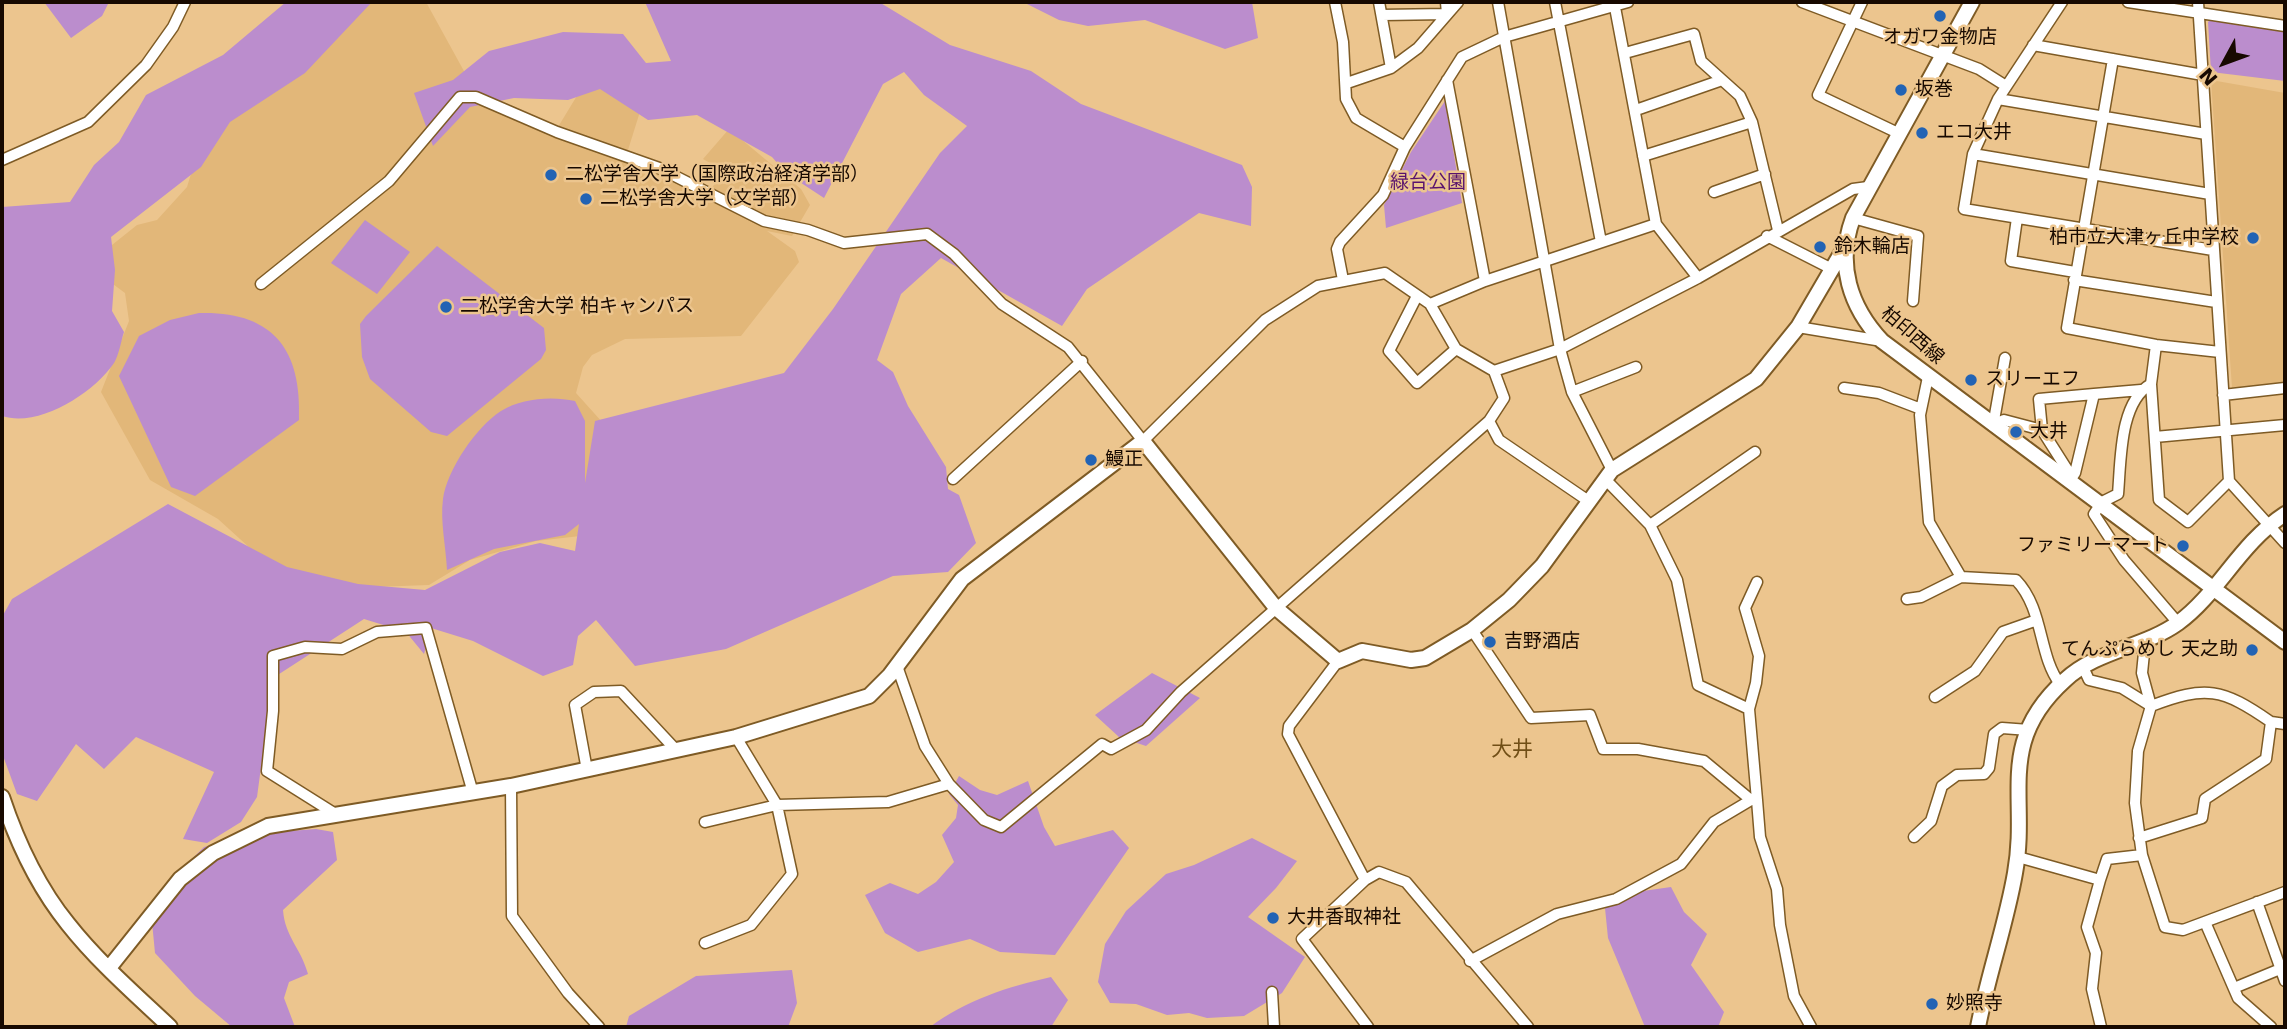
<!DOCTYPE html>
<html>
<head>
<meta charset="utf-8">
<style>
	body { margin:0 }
	#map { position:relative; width:2287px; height:1029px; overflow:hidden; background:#ecc58e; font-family:"DejaVu Sans",sans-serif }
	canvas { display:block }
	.frame { position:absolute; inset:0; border:4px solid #170900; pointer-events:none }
	.north { position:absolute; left:2189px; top:28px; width:70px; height:70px; -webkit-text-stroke:5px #ecc58e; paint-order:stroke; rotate:229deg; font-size:19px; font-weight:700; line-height:28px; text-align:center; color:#170900 }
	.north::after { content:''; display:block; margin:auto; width:24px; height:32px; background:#170900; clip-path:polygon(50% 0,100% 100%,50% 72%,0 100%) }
</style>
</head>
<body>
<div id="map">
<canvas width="2287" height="1029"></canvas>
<div class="frame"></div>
<div class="north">N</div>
</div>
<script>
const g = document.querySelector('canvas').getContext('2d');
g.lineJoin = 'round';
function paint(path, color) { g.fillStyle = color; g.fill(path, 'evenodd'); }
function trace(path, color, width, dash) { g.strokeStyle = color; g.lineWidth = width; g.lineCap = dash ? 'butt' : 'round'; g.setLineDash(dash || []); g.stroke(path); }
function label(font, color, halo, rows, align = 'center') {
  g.font = font + ' "DejaVu Sans","Noto Sans JP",sans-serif'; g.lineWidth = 5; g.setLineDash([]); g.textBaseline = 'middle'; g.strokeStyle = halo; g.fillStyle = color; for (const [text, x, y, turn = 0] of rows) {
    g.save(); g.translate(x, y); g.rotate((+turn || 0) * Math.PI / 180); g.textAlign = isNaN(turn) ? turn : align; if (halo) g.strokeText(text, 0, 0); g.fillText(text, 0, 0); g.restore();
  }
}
const built = new Path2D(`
	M357,2H426L476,93L558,127L589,76L643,102L628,150L711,189L724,171L703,159L729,129L801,189L810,205L792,236L767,231L795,251L799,262L741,336L625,339L592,355L583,367L576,393L603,423L589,535L536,541L470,560L429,585L345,588L273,569L218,519L150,480L101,392L129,321L125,293L94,270L92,261L137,225L157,220L187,187L197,154L220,109Z
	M2211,80L2285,93V383L2232,388Z`);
const green = new Path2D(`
	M44,2H109L102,16L71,38Z
	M286,2H372L305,73L230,122L201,167L111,237L115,270L112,311L124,332C121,341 119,355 114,363C93,394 38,428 2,416V207L70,202L94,165L119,142L146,95L223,55Z
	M645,2H879L950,45L1031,71L1081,104L1242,165L1252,187L1251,226L1199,213L1087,289L1062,326L941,258L901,294L877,360L893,372L908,406L946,467L948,489L959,495L976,543L948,572L893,576L726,649L635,666L596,620L578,636L573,665L543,676L473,641L431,628L424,654L406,632L364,619L273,678L257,797L241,822L207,843L183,839L214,772L136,737L104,769L76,744L37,801L17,794L2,753V617L12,599L168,504L287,567L358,584L425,590L500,552L540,543L575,551L579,524L565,535L494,549L447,570C446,547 440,521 443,499C447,470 476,427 501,411C522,398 552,396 575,401L585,421V483L595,421L784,373L833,309L940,153L967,126L924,95L904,72L883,84L824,198L786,173L772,157L697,115L648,120L600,89L568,100L514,98L470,107L433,146L414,93L453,80L489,51L563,32L623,34L646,63L671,61Z
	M1023,2H1252L1258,38L1225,49L1145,20L1088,26L1059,20Z
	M2211,19L2285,31V81L2211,72L2208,22Z
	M1445,101L1462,203L1386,228L1384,205L1411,152Z
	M365,220L410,252L377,294L331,263Z
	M437,246L544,328L546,350L541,359L447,436L431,432L370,379L362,357L360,324L366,316Z
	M199,313C273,311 302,349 299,420L195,496L171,487L119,376L139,336L170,320Z
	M1152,673L1200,698L1146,746L1119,737L1095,715Z
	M959,776L980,790L997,795L1028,781L1044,827L1055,846L1113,830L1129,848L1055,955L1000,952L970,939L918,952L885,933L865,895L890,883L918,894L936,882L954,862L942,835L956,818L958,805L949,794Z
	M316,829L333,832L337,860L283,910C285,937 301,948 308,974L289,982L284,998L295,1027H232L195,996L155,953L152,922L166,885L204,847L264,833Z
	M1252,838L1297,861L1276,888L1248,917L1305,957L1282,993L1244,1016L1207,1018L1189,1013L1167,1015L1136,1004L1110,1003L1098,982L1105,944L1126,911L1166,874L1194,865Z
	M1671,887L1684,912L1707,934L1691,965L1724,1012L1718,1027H1645L1608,938L1605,908L1643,891Z
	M792,970L797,1003L788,1027H626L629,1016L696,976Z
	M1051,977L1068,1000L1051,1027H930C966,1000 1007,987 1051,977Z`);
const street = new Path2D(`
	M1335,2L1343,42L1346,99L1356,118L1405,147
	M1379,2L1391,68
	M1498,2L1560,349L1572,392L1612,470
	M1555,2L1601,242
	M1614,2L1656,224L1698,278
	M1802,2L1979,69L2006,86
	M1862,2L1818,95L1898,133
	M2062,2L1998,99L1973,154L1964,209L2213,250
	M2128,2L2285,26
	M2198,2L2229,481
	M1382,15L1447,14L1446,2
	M2033,45L2203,75
	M1625,53L1694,34L1701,61L1740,96L1752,122L1778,230
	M2113,59L2067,328L2156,345L2220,352
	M1447,80L1485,281
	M1347,83L1391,68L1418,48L1458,2
	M1998,99L2206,134
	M1636,110L1722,80
	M1973,154L2210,194
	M1643,156L1752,122
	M2,160L88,122L146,65L173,27L185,2
	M1714,192L1765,174
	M1853,218L1918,236L1913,301
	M2017,218L2011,261L2075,272
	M1767,236L1830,268
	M1343,280L1337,249L1340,242L1383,195L1405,147L1462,57L1504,37L1628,2
	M2074,280L2216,302
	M261,284L389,181L460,97H476L557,132L659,168L764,221L808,230L844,243L927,234L954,254L1002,304L1068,347L1143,441L1265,320L1318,286L1385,273L1430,304L1456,349L1494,371L1560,349L1698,278L1853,189L1868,187
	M1417,296L1389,351L1417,383L1456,349
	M1430,304L1485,281L1656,224
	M1798,327L1882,341
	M2156,345L2151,384L2159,500L2188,522L2229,481L2285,543
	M2005,358L1993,426L2004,420L2042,430L2039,399L2094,394
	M1494,371L1504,398L1489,421L1499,440L1587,500
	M1928,377L1920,415L1929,522L1961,577L2016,580C2044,609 2038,655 2060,684
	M2151,384C2119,402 2121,461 2118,494L2102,502L2094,514L2124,560L2178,623
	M1844,388L1879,393L1921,409
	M1572,392L1636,367
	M2223,395L2285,388
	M2042,430L2068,471L2075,473
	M2155,437L2285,425
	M953,479L1082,361
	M1606,480L1650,525L1677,580L1698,685L1749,709L1757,800
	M2069,482L2075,473L2094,394L2141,390
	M1650,525L1755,452
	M1907,599L1921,597L1961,577
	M1472,630L1531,718L1590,715L1603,749H1638L1704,761L1751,800H1757L1760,837L1777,889L1780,925L1794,996L1811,1027
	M2139,645L2144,653L2142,673L2151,706L2138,751L2135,803L2142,855L2165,927L2183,930L2285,892
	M1338,661L1289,726L1288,734L1365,880L1302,939L1368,1027
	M897,666L925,746L949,784
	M2083,667L2089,680L2122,688L2151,706C2206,685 2222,688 2271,722
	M1935,697L1975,671L2003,632L2037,620
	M1749,709L1756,683L1759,656L1745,608L1757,582
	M736,737L777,805L888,802L949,784L984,820L1001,827L1102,744L1111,749L1146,730L1181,692L1489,421
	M587,770L575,705L594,692L621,691L676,750
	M511,786L512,916L568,993L599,1027
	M337,815L267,771L273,711V656L305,647L342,649L377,632L426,628L473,793
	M1914,837L1931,821L1942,786L1957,775L1984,774L1989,768L1994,734L2002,728L2029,730
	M2139,838L2202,818L2205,799L2266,759L2271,722L2285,724
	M2018,857L2100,880L2107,859L2142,855
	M1365,880L1379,872L1406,882L1528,1027
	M2100,880L2087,927L2096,953L2092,989L2101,1027
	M2257,902L2285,981
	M2205,922L2238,998L2271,1027
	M705,943L751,925L792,874L777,805L705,822
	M1470,961L1557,914L1616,899L1681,864L1714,822L1751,800
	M2234,988L2285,967
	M1272,992L1274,1027`);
const secondary = new Path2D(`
	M1972,2L1853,218C1836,264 1850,307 1882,341L2285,642
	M2,797C17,842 38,887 68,924C98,962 135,994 170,1027
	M109,968L180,879L213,853L268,826L511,786L736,737L869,696L890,675L962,579L1143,441L1276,608L1338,661L1362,651L1411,660L1425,658L1472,630L1509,600L1542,566L1612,470L1756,379L1798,327L1846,245
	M1978,1027C1988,975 2006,925 2015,873C2029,797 1995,743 2065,680C2097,650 2143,648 2178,623C2219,593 2239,544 2285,514`);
const markers = [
	[1940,16,7,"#2263b4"],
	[1901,90,7,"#2263b4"],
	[1922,133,7,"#2263b4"],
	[551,175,7,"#2263b4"],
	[586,199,7,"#2263b4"],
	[2253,238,7,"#2263b4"],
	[1820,247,7,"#2263b4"],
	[446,307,7,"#2263b4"],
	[1971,380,7,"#2263b4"],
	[2016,432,7,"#2263b4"],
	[1091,460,7,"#2263b4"],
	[2183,546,7,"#2263b4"],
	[1490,642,7,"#2263b4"],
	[2252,650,7,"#2263b4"],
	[1273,918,7,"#2263b4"],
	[1932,1004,7,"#2263b4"]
];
const poiNames = [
	["オガワ金物店",1940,38,"center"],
	["坂巻",1915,90],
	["エコ大井",1936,133],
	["二松学舎大学（国際政治経済学部）",565,175],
	["二松学舎大学（文学部）",600,199],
	["柏市立大津ヶ丘中学校",2239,238,"right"],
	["鈴木輪店",1834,247],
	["二松学舍大学 柏キャンパス",460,307],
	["スリーエフ",1985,380],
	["大井",2030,432],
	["鰻正",1105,460],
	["ファミリーマート",2169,546,"right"],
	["吉野酒店",1504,642],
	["てんぷらめし 天之助",2238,650,"right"],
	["大井香取神社",1287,918],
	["妙照寺",1946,1004]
];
const parkNames = [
	["緑台公園",1428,183]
];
const streetNames = [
	["柏印西線",1912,336,41]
];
const neighbourhoodNames = [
	["大井",1512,751]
];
paint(built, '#e2b779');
paint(green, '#bb8dcd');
trace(street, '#7e5b25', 13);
trace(secondary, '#7e5b25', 18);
trace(street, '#fff', 10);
trace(secondary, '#fff', 14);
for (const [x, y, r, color] of markers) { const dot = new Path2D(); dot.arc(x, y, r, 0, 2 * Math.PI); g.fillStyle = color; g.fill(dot); trace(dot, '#ecc58e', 2.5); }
label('19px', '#170900', '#ecc58e', poiNames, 'left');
label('19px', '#58126e', '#ecc58e', parkNames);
label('19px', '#170900', '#ecc58e', streetNames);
label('21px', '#714f17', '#ecc58e', neighbourhoodNames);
</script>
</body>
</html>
